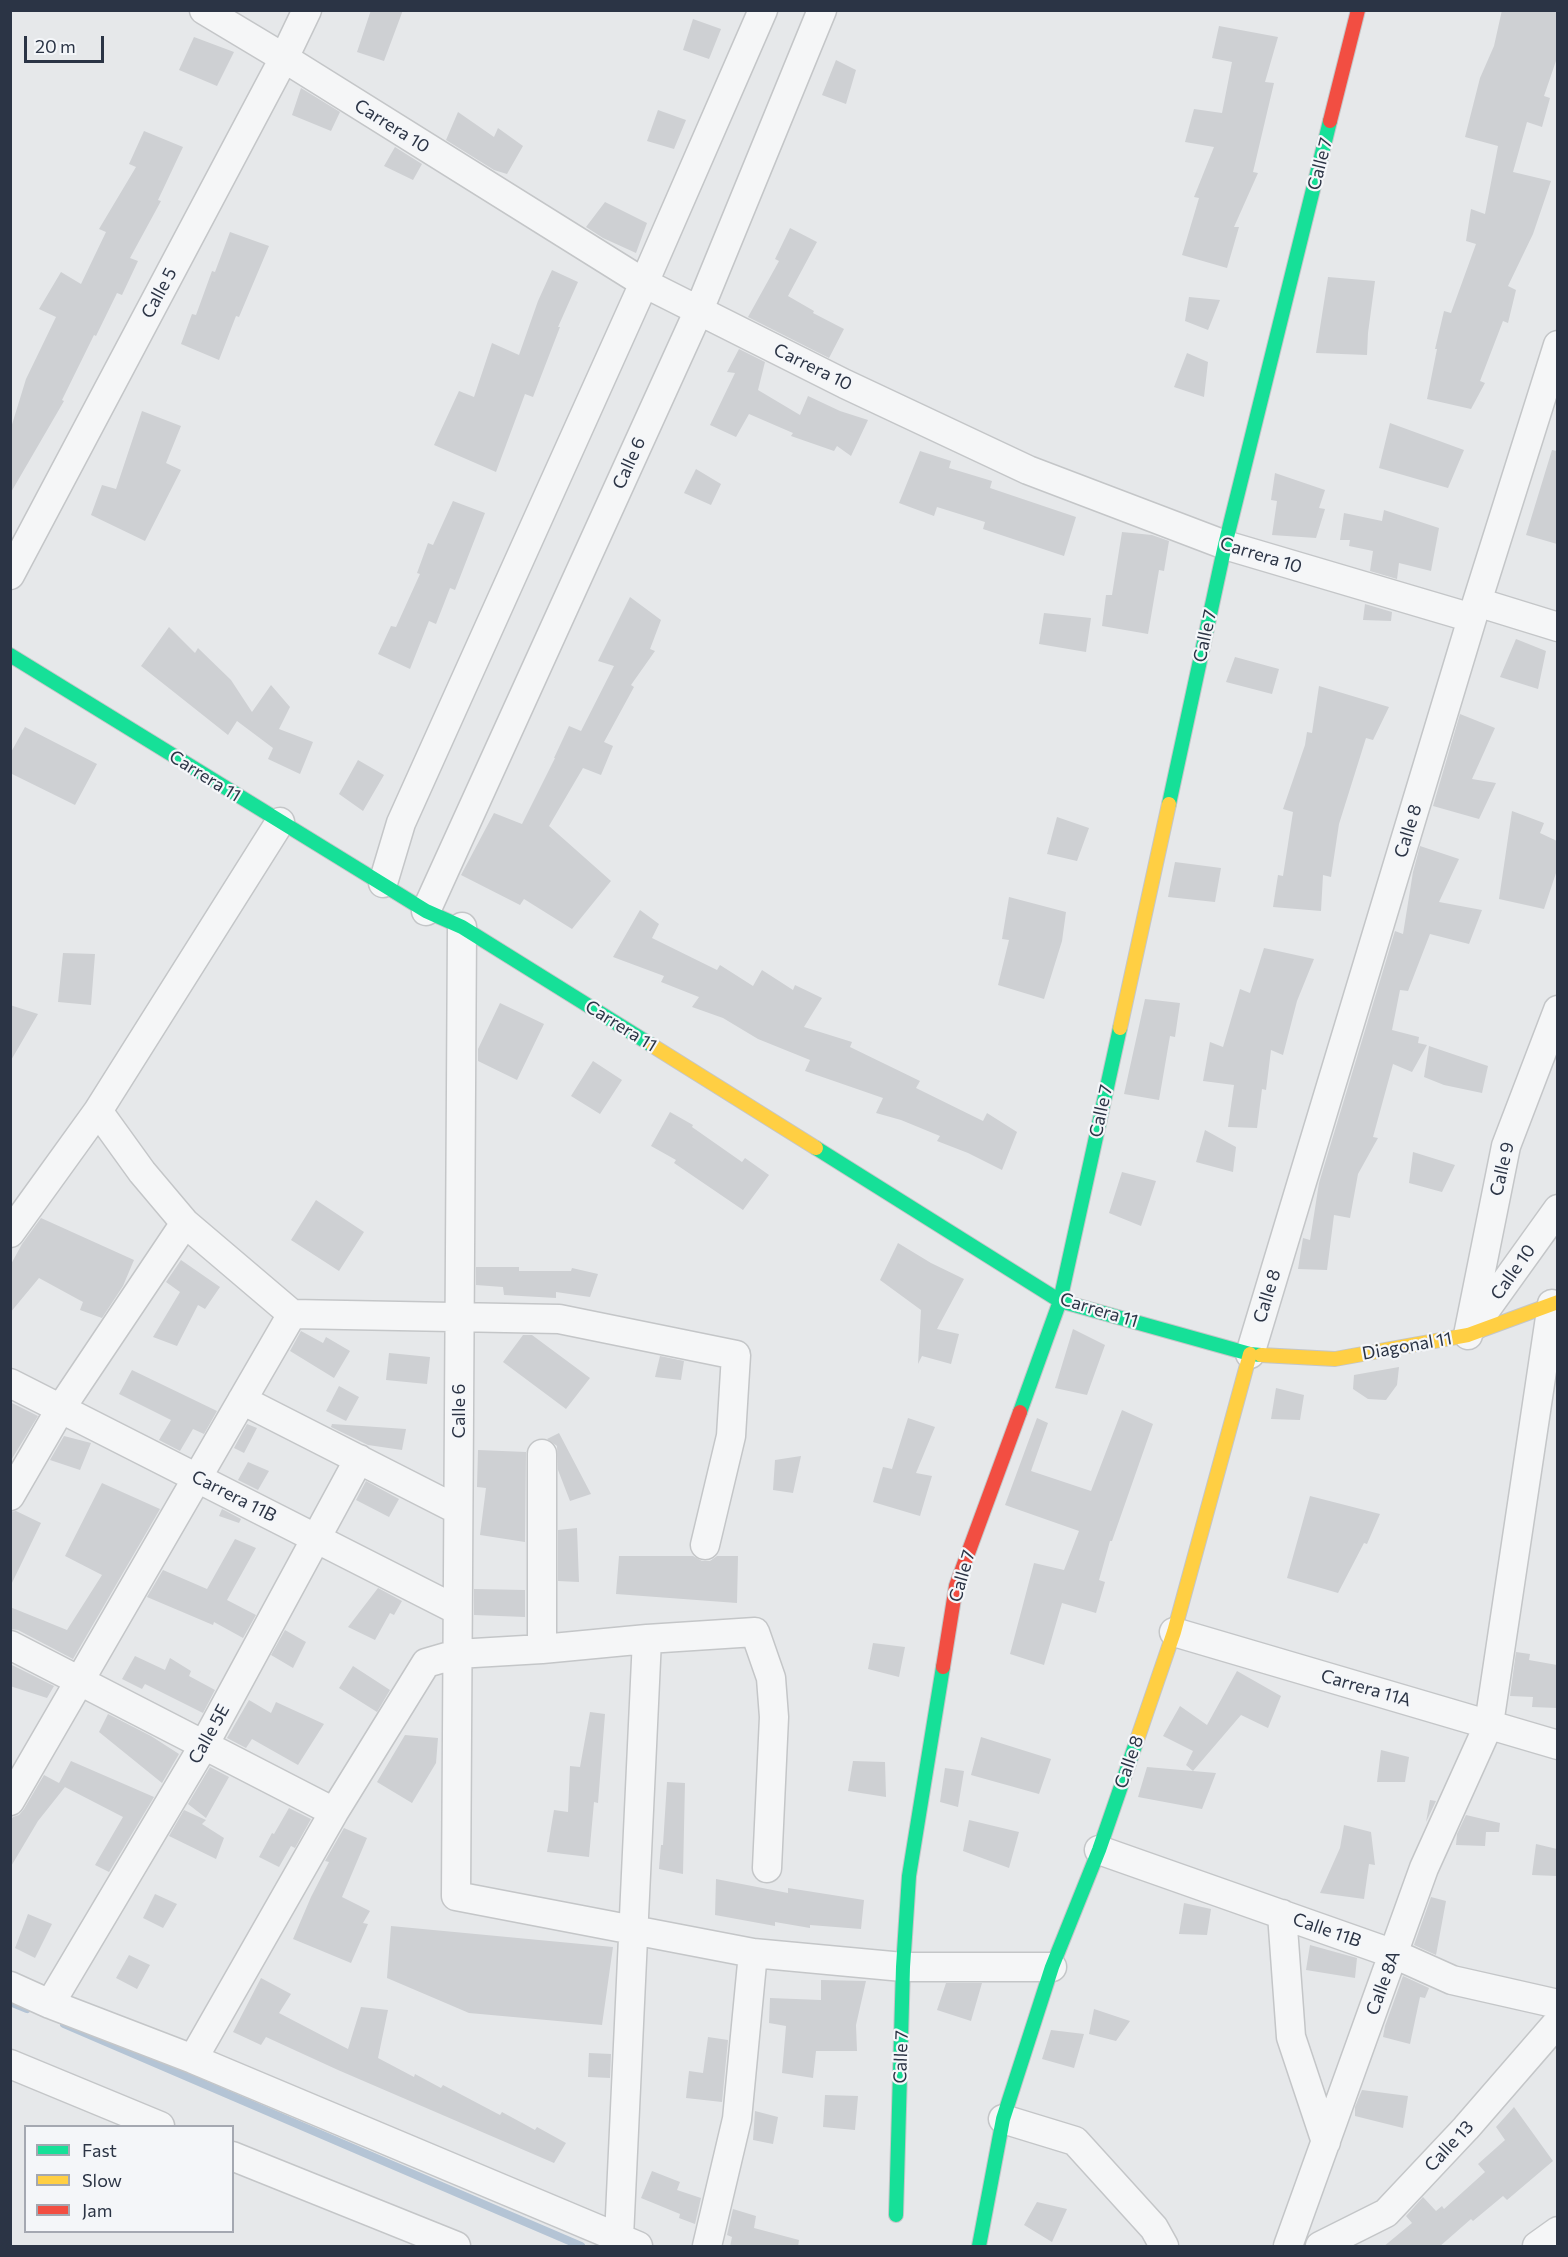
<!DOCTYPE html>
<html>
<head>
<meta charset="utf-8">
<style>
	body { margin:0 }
	#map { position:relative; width:1568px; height:2257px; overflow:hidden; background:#e6e8ea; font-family:Commissioner,sans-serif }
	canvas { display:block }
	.frame { position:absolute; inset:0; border:12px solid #2b3445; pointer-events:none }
	.legend { position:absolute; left:24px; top:2125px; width:210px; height:108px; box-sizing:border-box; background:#f4f6f9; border:2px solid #a4a8b1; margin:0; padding:8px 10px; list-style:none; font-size:18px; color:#2b3445 }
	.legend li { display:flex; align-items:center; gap:12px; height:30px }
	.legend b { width:30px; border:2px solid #a4a8b1 }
	.scale { position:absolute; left:24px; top:36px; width:80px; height:27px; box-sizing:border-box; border:3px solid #2b3445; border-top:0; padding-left:8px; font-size:18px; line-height:21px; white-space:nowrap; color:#2b3445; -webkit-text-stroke:4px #f4f6f9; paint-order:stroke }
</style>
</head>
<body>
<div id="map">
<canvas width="1568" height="2257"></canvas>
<div class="frame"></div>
<ul class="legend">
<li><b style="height:8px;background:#16e098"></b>Fast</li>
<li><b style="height:8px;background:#ffcf43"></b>Slow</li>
<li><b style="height:8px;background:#f24e42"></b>Jam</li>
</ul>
<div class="scale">20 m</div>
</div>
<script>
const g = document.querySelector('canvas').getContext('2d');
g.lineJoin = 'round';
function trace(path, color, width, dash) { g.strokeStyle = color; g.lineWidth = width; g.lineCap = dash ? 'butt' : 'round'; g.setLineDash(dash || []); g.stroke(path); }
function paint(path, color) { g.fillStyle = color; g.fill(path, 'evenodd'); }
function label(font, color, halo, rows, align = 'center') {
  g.font = font + ' Commissioner,sans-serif'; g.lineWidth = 4.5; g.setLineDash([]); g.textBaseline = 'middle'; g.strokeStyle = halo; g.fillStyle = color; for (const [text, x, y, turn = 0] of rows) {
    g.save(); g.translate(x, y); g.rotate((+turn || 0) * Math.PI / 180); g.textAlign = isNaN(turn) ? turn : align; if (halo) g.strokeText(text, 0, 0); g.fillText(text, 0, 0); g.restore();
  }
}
const stream = new Path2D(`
	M10,2002L27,2009
	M64,2024L581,2246`);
const building = new Path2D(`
	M371,10H403L384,61L357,52Z
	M1502,10H1557V58L1544,96L1550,98L1542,127L1527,122L1513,172L1551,181L1533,234L1508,286L1516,290L1508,323L1503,321L1480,381L1485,383L1471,409L1427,399L1437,349H1435L1444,311L1451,313L1476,244L1466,241L1471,209L1485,214L1498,146L1465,137L1480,78L1494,46Z
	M693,19L721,29L709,59L683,50Z
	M1219,26L1278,37L1265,82L1274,83L1253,172L1258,173L1234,227H1239L1227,268L1182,255L1199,198L1194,197L1214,147L1185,142L1194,109L1222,113L1232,62L1212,58Z
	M194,37L234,52L217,86L179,70Z
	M836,60L856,70L846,104L822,95Z
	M301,88L340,112L331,131L292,115Z
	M658,110L686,120L674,149L647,141Z
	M458,112L494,137L498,128L523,146L507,174L494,170L446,140Z
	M144,131L183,147L158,200L161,201L130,258L138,261L122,295L117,293L96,336L94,335L62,400L64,401L10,494V431L26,379L56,317L39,309L61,272L81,284L106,232L99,229L136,167L129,164Z
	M395,147L422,164L413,180L384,166Z
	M605,202L647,223L636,253L603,238L586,227Z
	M790,228L817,242L788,296L814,311L813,313L844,329L829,358L748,317L779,261L775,259Z
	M230,232L269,246L239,317L236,316L219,360L181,344L192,314L196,315L212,271L215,272Z
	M552,270L578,282L558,327H560L533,397L525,394L496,472L434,445L459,391L474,397L492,343L519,355L538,301Z
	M1328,277L1375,281L1368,333L1367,355L1316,353Z
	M1189,297L1220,300L1208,330L1185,321Z
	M739,349L765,362L758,390L800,415L808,396L840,411L868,420L851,456L837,446L834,451L791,436L793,433L749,414L736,437L710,425L735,373L727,372Z
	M1187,353L1208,362L1204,397L1174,387Z
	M142,411L181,426L166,463L181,470L145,541L91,515L102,485L116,489Z
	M1390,423L1464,450L1448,488L1379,468Z
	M1552,450L1557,451V544L1526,535Z
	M920,451L951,461L949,468L992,481L990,488L1076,517L1064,556L983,529L985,522L937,507L934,516L899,503Z
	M696,469L721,484L711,505L684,493Z
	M1275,473L1325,490L1319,508L1325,509L1316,538L1272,535L1277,501L1271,500Z
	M453,501L485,513L455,590L450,588L436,624L429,621L410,669L378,654L391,626L396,627L420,574L417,573L428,543L433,545Z
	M1384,510L1439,528L1431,571L1399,563L1397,579L1370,571L1373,551L1349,546L1350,540H1340L1344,513L1382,521Z
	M1122,532L1152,535L1169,541L1164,571L1159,570L1148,634L1102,626L1106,595H1112Z
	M630,597L661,620L650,649L655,651L631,685L634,687L604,742L613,746L601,775L583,768L549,826L611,881L572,929L524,899L520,905L461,875L494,813L522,824L555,758H554L569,726L581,731L614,666L598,661Z
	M1365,604L1392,612L1391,621L1363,620Z
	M1044,613L1091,618L1086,652L1039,644Z
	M169,627L195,653L198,648L231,680L252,712L271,685L290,707L279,729L313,742L300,774L268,759L273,748L237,721L228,735L141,666Z
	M1516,639L1546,651L1538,689L1500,677Z
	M1235,657L1279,669L1272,694L1226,682Z
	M1319,686L1389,707L1373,740L1366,738L1339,824L1331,877L1323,875L1321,911L1273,907L1278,875L1283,876L1293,812L1283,809L1305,745L1307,732L1312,733Z
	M1460,714L1495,728L1472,779L1496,783L1479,819L1433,806Z
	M25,727L97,764L75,805L10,773V754Z
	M358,760L384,775L363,811L339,794Z
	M1512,811L1544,823L1540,833L1557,841V870L1544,909L1499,899Z
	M1057,817L1089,828L1077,861L1047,854Z
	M1420,846L1459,859L1439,902L1482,910L1469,944L1430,934L1408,991L1400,990L1392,1030L1419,1037L1418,1043L1427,1045L1412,1072L1393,1064L1373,1137L1378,1138L1358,1174L1350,1218L1334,1215L1327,1270L1298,1269L1303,1238L1310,1240L1319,1183L1395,931L1403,934L1413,872Z
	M1175,862L1221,868L1215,902L1168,897Z
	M1009,897L1066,912L1062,941L1044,999L998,985L1009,940L1002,939Z
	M640,910L659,924L652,938L717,970L720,965L753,986L762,970L793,990L795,985L822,998L804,1027L852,1042L850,1047L920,1081L916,1088L983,1121L987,1113L1017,1132L1002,1170L968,1153L937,1141L940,1136L901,1120L876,1113L883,1098L805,1071L810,1060L758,1039L723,1018L692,1007L699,997L661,982L664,976L613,957Z
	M1264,948L1314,959L1297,1001L1283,1055L1271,1050L1266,1090L1262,1089L1257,1128L1228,1127L1234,1085L1203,1081L1210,1042L1223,1047L1240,989L1250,993Z
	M63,953L95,954L91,1005L58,1002Z
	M1145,999L1180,1003L1175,1037L1170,1036L1159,1100L1124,1094Z
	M500,1003L544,1024L517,1080L478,1061V1049Z
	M10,1005L38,1014L10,1062Z
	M1429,1046L1488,1066L1482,1093L1444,1085L1424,1077Z
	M593,1061L622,1080L600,1114L571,1096Z
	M670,1112L693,1125L692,1127L742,1162L745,1158L769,1175L743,1210L674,1163L676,1160L651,1146Z
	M1205,1130L1236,1147L1233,1172L1196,1162Z
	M1413,1152L1455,1165L1442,1192L1409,1183Z
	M1122,1172L1156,1181L1141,1226L1109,1213Z
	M316,1200L364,1232L339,1271L291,1240Z
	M41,1218L134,1260L123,1286L102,1318L80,1310L83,1302L39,1278L10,1313V1266L22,1244Z
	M898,1243L931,1263L964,1279L937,1329L959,1334L951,1364L922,1356L918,1364L921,1310L880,1280Z
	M181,1260L220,1287L205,1309L198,1305L177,1346L153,1337L180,1292L166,1282Z
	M476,1267H519V1271H571L572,1268L598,1274L590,1297L556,1292V1298L504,1295L503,1287L476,1285Z
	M1073,1329L1105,1345L1087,1395L1055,1388Z
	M301,1331L323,1343L326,1337L350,1351L334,1378L290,1351Z
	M523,1335H532L590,1378L566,1409L503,1362Z
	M389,1353L430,1357L427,1384L386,1380Z
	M660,1356L684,1361L681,1380L655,1377Z
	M1399,1367L1397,1385L1386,1400L1368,1399L1353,1389L1354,1375Z
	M132,1370L217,1411L204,1434L193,1429L180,1451L159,1440L171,1420L119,1394Z
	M339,1386L359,1397L346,1421L326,1411Z
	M1276,1388L1304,1395L1300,1420L1271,1419Z
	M10,1402L38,1416L10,1462Z
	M1122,1410L1153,1424L1112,1541H1110L1099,1580L1105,1582L1096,1613L1062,1603L1044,1665L1010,1654L1034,1563L1064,1570L1079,1531L1005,1505L1037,1418L1048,1423L1031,1471L1091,1491Z
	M908,1418L935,1427L916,1473L932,1476L920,1516L873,1502L883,1467L892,1469Z
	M247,1424L257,1428L244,1453L234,1448Z
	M332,1424L406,1429L402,1450L368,1445L331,1427Z
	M559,1433L591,1494L570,1501L558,1470L557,1446L547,1439Z
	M64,1436L91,1443L80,1470L50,1460Z
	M478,1450L526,1452L525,1542L480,1535L486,1488L477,1487Z
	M801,1456L793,1493L773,1490L775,1460Z
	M248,1462L269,1471L258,1490L238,1480Z
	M366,1481L399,1499L389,1517L356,1500Z
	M102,1483L160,1509L73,1659L18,1630L10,1629V1607L67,1630L102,1575L65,1556Z
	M1310,1496L1380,1514L1367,1544L1364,1543L1338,1593L1287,1578Z
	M222,1509L241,1519L239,1523L219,1516Z
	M16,1511L41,1523L10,1587V1512Z
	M577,1528L579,1582L558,1581V1530Z
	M235,1539L256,1548L227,1600L256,1615L243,1638L214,1622L213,1625L147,1597L163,1570L207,1589Z
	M619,1556H693L702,1561H710L717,1556H738L737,1603L616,1594Z
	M378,1588L402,1601L394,1615L390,1613L375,1640L348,1627Z
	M474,1589L525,1590V1617L474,1615Z
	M285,1630L306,1642L293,1668L271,1655Z
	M873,1643L905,1647L899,1677L868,1669Z
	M1516,1652L1530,1654L1529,1660L1557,1665V1708L1532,1707L1533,1697L1510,1696Z
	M135,1656L165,1670L170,1658L191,1671L189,1676L215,1690L203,1713L145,1684L142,1689L122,1679Z
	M10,1664L54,1686L47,1698L10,1686Z
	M353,1666L390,1690L377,1712L339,1688Z
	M1237,1671L1281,1696L1268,1728L1241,1715L1193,1771L1186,1765L1193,1751L1163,1736L1180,1706L1207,1725Z
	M249,1700L271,1713L276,1702L324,1724L298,1765L252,1739L246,1748L227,1738Z
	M590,1712L605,1714L598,1803L594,1802L589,1857L547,1852L554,1810L568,1812L570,1766L580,1767Z
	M108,1714L151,1736L179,1754L162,1783L99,1732Z
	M405,1735L438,1738L436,1763L412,1803L377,1782Z
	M981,1737L1051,1759L1039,1794L971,1775Z
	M1381,1750L1409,1757L1405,1782H1377Z
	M71,1761L154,1797L109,1872L95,1865L123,1817L61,1785L65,1787L38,1821L10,1868V1821L13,1817L19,1815L24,1809L44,1775L59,1783Z
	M853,1761L885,1762L886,1797L848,1791Z
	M210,1767L229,1777L206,1818L188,1804Z
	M1147,1767L1216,1773L1202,1809L1138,1797Z
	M945,1768L964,1771L958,1807L940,1802Z
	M667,1782L685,1783L683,1874L659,1869L661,1845H663Z
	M1430,1800L1436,1801L1426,1822Z
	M289,1808L311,1819L295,1848L291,1846L279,1867L259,1857L272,1833L274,1834Z
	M184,1810L206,1820L202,1824L224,1838L216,1859L169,1836Z
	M1466,1815L1500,1823L1499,1832H1486L1485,1846L1456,1845L1457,1834Z
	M969,1820L1019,1832L1009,1868L963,1851Z
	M1344,1825L1371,1832L1375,1865L1369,1864L1364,1899L1320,1893L1340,1848Z
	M344,1828L367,1838L342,1897L370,1911L363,1923L368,1924L351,1963L293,1939L311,1897L329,1862L325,1861Z
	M1536,1844L1557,1849V1876L1532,1875Z
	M716,1879L788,1893V1888L864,1900L861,1929L810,1925V1928L775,1922V1926L715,1915Z
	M155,1894L177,1904L163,1928L143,1918Z
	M1431,1897L1446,1901L1436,1955L1414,1945Z
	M1184,1903L1211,1909L1207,1935L1179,1934Z
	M28,1914L52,1924L35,1958L15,1948Z
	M391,1926L613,1947L602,2025L469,2013L387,1978Z
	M1310,1945L1357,1958L1355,1978L1306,1970Z
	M129,1955L150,1965L137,1989L116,1978Z
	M1403,1976L1429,1988L1425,1998L1420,1997L1410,2044L1383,2037L1385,2026Z
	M261,1978L291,1994L279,2013L348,2049L361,2007L388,2010L378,2058L414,2077L415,2074L441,2088L443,2085L500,2115L502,2112L535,2130L537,2127L566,2143L554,2163L338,2070L266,2037L261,2045L233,2032Z
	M821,1980L866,1981L856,2025L857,2051H816L813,2078L782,2073L786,2026L769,2023L770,1998L821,2000Z
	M946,1983H982L971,2021L937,2010Z
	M1094,2009L1130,2021L1116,2041L1089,2034Z
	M1051,2030L1084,2034L1074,2068L1042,2059Z
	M708,2037L728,2040L722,2102L686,2098L689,2071L703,2073Z
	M589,2053L611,2054L610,2078L588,2077Z
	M1362,2090L1408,2096L1403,2128L1355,2116V2107Z
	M825,2095L858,2096L855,2130L823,2127Z
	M1514,2107L1553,2161L1507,2200L1503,2196L1473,2221L1471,2219L1439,2247H1383L1412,2223L1406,2216L1423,2197L1436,2211L1442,2206L1444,2209L1485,2172L1478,2164L1505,2140L1496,2127Z
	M755,2111L778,2117L773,2144L753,2140Z
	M652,2171L680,2182L677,2190L701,2198L695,2224L679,2218L680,2214L641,2198Z
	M1037,2202L1067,2209L1052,2242L1024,2225Z
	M733,2209L756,2216L754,2228L799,2240L798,2247H730L732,2237L727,2235Z`);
const street = new Path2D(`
	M204,10L284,58L644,283L845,384L1028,470L1225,545L1472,618
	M10,575L284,58L307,10
	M1477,602L1558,627
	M383,883L401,823L644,283L763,10
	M426,911L699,310L822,10
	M462,927L456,1896L753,1953L903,1967H1052
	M98,1111L142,1172L185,1223L292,1314L559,1319L736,1355L731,1436L705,1545
	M10,1233L98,1111L280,822
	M1474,1326L1558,1209
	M1468,1335L1506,1146L1558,1010
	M1250,1354L1477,602L1558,345
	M10,1383L457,1610
	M242,1400L458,1510
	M542,1454V1649
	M10,1496L61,1408L185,1223
	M1174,1632L1558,1745
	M10,1645L334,1812
	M10,1801L292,1314
	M1099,1850L1394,1954L1452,1980L1558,2004
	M1282,1914L1291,2037L1326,2142
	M10,1986L50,2004L193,2059L638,2246
	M50,2004L204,1745L359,1459
	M193,2059L334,1812L426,1663L457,1654L542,1649L647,1639L755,1632L771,1678L774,1717L767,1868
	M10,2064L160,2126
	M1003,2119L1075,2141L1154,2228L1164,2246
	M232,2156L456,2246
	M619,2237L647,1639
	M707,2246L737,2119L753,1953
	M1288,2246L1424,1868L1489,1724L1552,1304
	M1320,2246L1386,2213L1466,2128L1558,2022
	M1537,2246L1558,2231`);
const fast = new Path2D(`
	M10,655L426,911L462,927L653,1046
	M1169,804L1225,545L1330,121
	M816,1148L1060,1301L1250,1354L1261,1355
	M1020,1412L1060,1301L1120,1028
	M896,2215L903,1967L909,1876L943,1667
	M979,2246L1003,2119L1052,1967L1099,1850L1137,1740`);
const slow = new Path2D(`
	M1120,1028L1169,804
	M653,1046L816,1148
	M1261,1355L1335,1359L1468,1335L1558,1302
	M1137,1740L1174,1632L1250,1354`);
const jam = new Path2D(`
	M1330,121L1358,10
	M943,1667L956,1586L1020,1412`);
const streetNames = [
	["Carrera 10",392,126,32],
	["Calle 7",1320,164,-76],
	["Calle 5",159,293,-62],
	["Carrera 10",813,367,26],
	["Calle 6",629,463,-66],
	["Carrera 10",1261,555,17],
	["Calle 7",1205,636,-78],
	["Carrera 11",205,776,32],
	["Calle 8",1408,831,-73],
	["Carrera 11",621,1026,32],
	["Calle 7",1101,1111,-78],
	["Calle 9",1502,1169,-77],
	["Calle 10",1513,1272,-55],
	["Calle 8",1267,1296,-73],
	["Carrera 11",1099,1310,17],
	["Diagonal 11",1407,1346,-10],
	["Calle 6",459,1411,-90],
	["Carrera 11B",234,1496,27],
	["Calle 7",962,1576,-74],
	["Carrera 11A",1366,1688,16],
	["Calle 5E",209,1734,-61],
	["Calle 8",1129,1762,-71],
	["Calle 11B",1327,1930,19],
	["Calle 8A",1383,1983,-70],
	["Calle 7",901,2057,-88],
	["Calle 13",1449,2146,-47]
];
trace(stream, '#b4c4d5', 8);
paint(building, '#ced0d3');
trace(street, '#c4c6c8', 31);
trace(fast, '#c4c6c8', 16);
trace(slow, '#c4c6c8', 16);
trace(jam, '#c4c6c8', 16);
trace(street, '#f5f6f7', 28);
trace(fast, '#16e098', 14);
trace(slow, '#ffcf43', 14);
trace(jam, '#f24e42', 14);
label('18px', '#2b3445', '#f4f6f9', streetNames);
</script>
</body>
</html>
